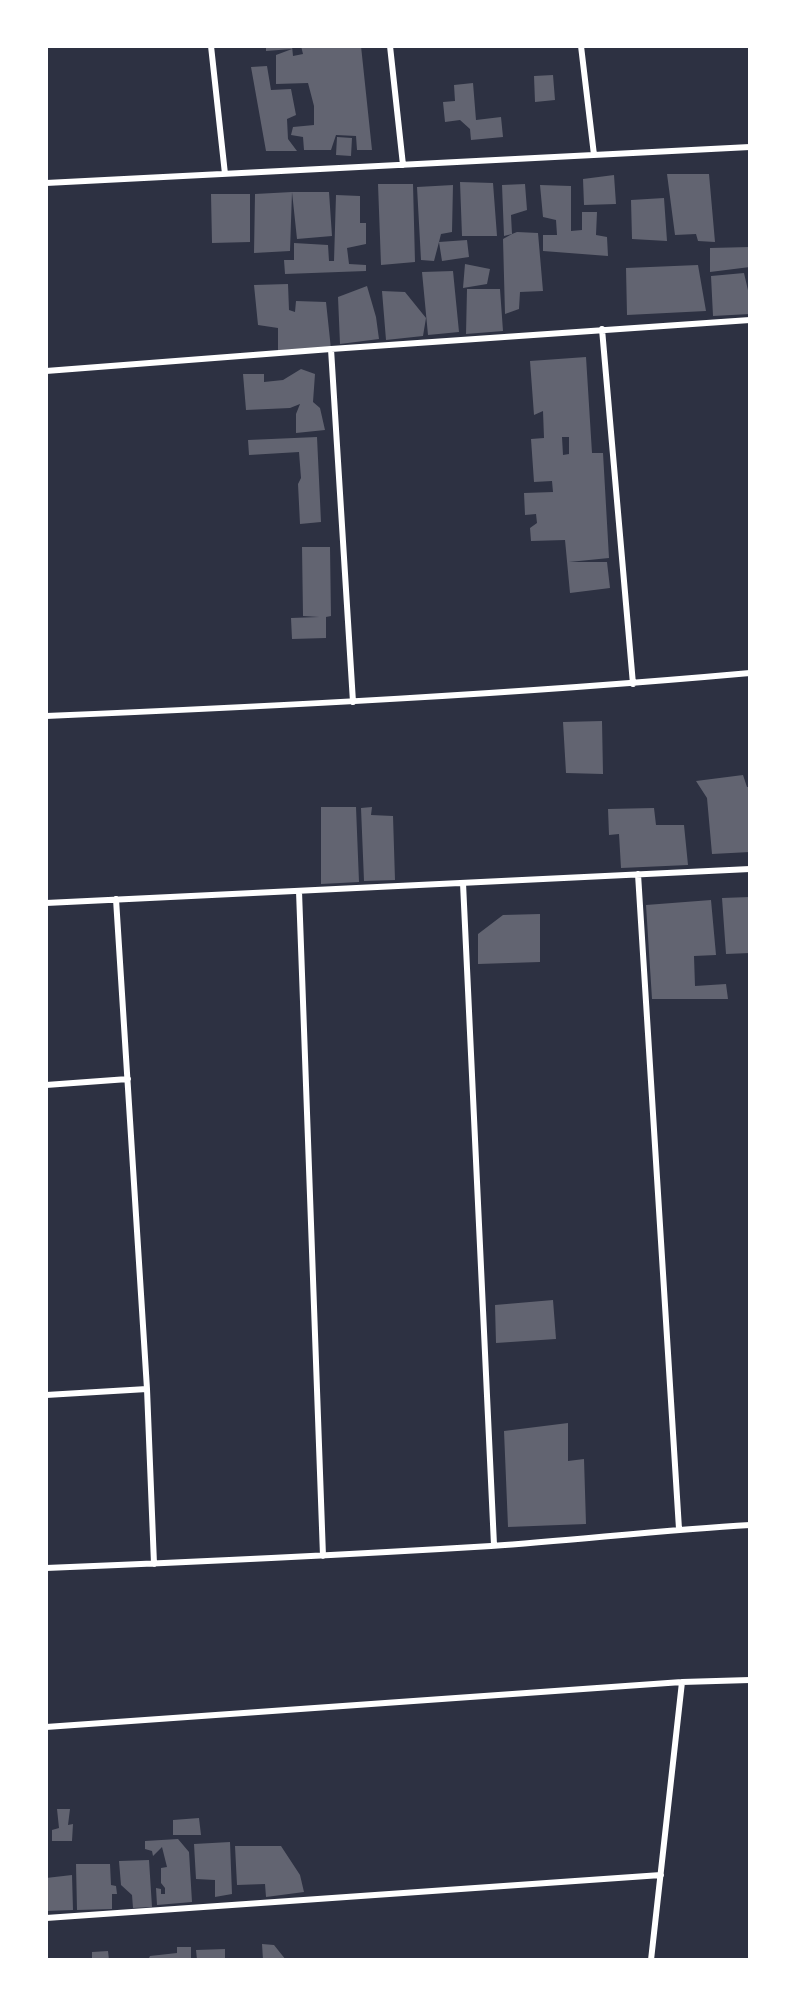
<!DOCTYPE html>
<html>
<head>
<meta charset="utf-8">
<style>
	body { margin:0 }
	#map { position:relative; width:796px; height:2006px; overflow:hidden; background:#2d3142; font-family:"Titillium Web",sans-serif }
	canvas { display:block }
	.frame { position:absolute; inset:0; border:48px solid #fff; pointer-events:none }
</style>
</head>
<body>
<div id="map">
<canvas width="796" height="2006"></canvas>
<div class="frame"></div>
</div>
<script>
const g = document.querySelector('canvas').getContext('2d');
g.lineJoin = 'round';
function paint(path, color) { g.fillStyle = color; g.fill(path, 'evenodd'); }
function trace(path, color, width, dash) { g.strokeStyle = color; g.lineWidth = width; g.lineCap = dash ? 'butt' : 'round'; g.setLineDash(dash || []); g.stroke(path); }
const building = new Path2D(`
	M266,46H292L293,56L303,54L301,46H361L372,150H357L356,136L336,135L331,150H304L303,137L291,135L293,127L314,125V106L308,83L276,84V55L292,49L266,51Z
	M267,66L271,90L291,89L296,115L287,119L288,139L297,151H266L251,67Z
	M553,75L555,100L535,102L534,76Z
	M473,83L476,120L501,117L503,137L471,140L470,129L460,120L445,122L443,102L455,101L454,85Z
	M337,137L352,138L351,156L336,155Z
	M667,174H709L715,242L698,241L696,234L675,235Z
	M614,175L616,204L584,205L583,179Z
	M460,182L493,183L497,236H462Z
	M378,184H413L415,262L381,265Z
	M525,184L527,210L511,215L512,234L517,232L538,233L543,291L520,292L519,309L505,314L503,239L512,234L504,236L502,185Z
	M453,185L452,232L441,234L439,242L467,240L469,257L442,261L439,242L434,261L421,260L417,187Z
	M540,185L571,186V231L582,230V212H597L596,235L607,237L608,256L543,251V235H557L556,220L543,217Z
	M292,192L290,251L254,253L255,194Z
	M292,192H329L332,236L297,239Z
	M211,194H250V242L212,243Z
	M336,195L360,196V223H366V244L347,248L349,264L366,265V271L285,274L284,260H294V243L328,245L329,261H334Z
	M664,198L667,241L632,239L631,200Z
	M750,247V267L710,272V248Z
	M465,264L490,269L487,284L463,288Z
	M698,265L706,311L627,315L626,268Z
	M453,271L459,332L428,335L422,272Z
	M744,273L750,299V314L713,316L711,276Z
	M288,284L289,310L295,312L296,301L326,302L331,349L278,350V328L258,325L254,285Z
	M367,286L376,317L379,339L340,344L338,297Z
	M467,289H500L503,331L466,334Z
	M382,291L405,292L426,318L423,336L386,340Z
	M586,357L592,453H603L609,558L569,562H607L610,588L570,593L565,540L531,541L530,528L537,523L536,514L525,515L524,493L553,492L552,481L534,482L531,439L544,438L543,411L534,415L530,361ZM562,437H569V454L563,455Z
	M301,369L315,374L313,402L320,408L325,430L296,433V414L300,404L290,408L246,410L243,374H264V382L283,380Z
	M317,437L321,522L300,524L298,484L301,478L299,452L249,455L248,440Z
	M302,547H330L331,616L326,617V638L292,639L291,618L319,617L303,616Z
	M602,721L603,774L566,773L563,722Z
	M743,775L747,787H750V852L712,854L707,798L696,781Z
	M321,807H356L359,882L321,884Z
	M372,807L371,815L393,816L395,880L364,881L361,808Z
	M654,808L656,825H684L688,865L621,868L619,834L609,835L608,809Z
	M750,897V953L726,954L722,898Z
	M711,900L716,955L694,956L695,986L726,984L728,999H652L646,905Z
	M540,914V962L478,964V934L503,915Z
	M553,1300L556,1339L496,1343L495,1305Z
	M568,1423V1461L584,1459L586,1524L508,1527L504,1431Z
	M57,1809H70L68,1825L73,1824L72,1841H52V1830L59,1828Z
	M199,1818L201,1835H173V1820Z
	M178,1839L189,1852L192,1902L157,1905L156,1888L161,1889V1894H165V1888L161,1883V1868L167,1867L162,1847L153,1856L152,1851L145,1849V1841Z
	M230,1842L232,1894L215,1897V1880L196,1879L194,1844Z
	M235,1846H281L300,1875L304,1892L266,1897L265,1884L237,1885Z
	M149,1860L152,1907L133,1908L132,1895L121,1885L119,1861Z
	M76,1864H110L111,1885L116,1886L117,1894H112V1909L77,1910Z
	M72,1875L73,1910L46,1911V1878Z
	M262,1944L274,1945L286,1960H263Z
	M177,1947H191V1960H148L150,1956L177,1953Z
	M225,1949V1960H197L196,1950Z
	M108,1951L109,1960H92V1952Z`);
const minor = new Path2D(`
	M211,46L225,174
	M390,46L403,165
	M581,46L594,155
	M46,183L750,147
	M602,329L633,684
	M331,349L353,702
	M46,371L331,349L750,320
	M46,716C281,706 516,694 750,673
	M638,874L679,1529
	M463,883L494,1545
	M299,891L323,1556
	M116,899L147,1389L154,1564
	M46,903L750,869
	M46,1085L128,1079
	M46,1395L147,1389
	M46,1568C195,1562 343,1555 491,1546C577,1540 663,1530 750,1525
	M46,1727L682,1682L750,1680
	M46,1918L661,1875
	M651,1960L682,1682`);
paint(building, '#626471');
trace(minor, '#fff', 6);
</script>
</body>
</html>
